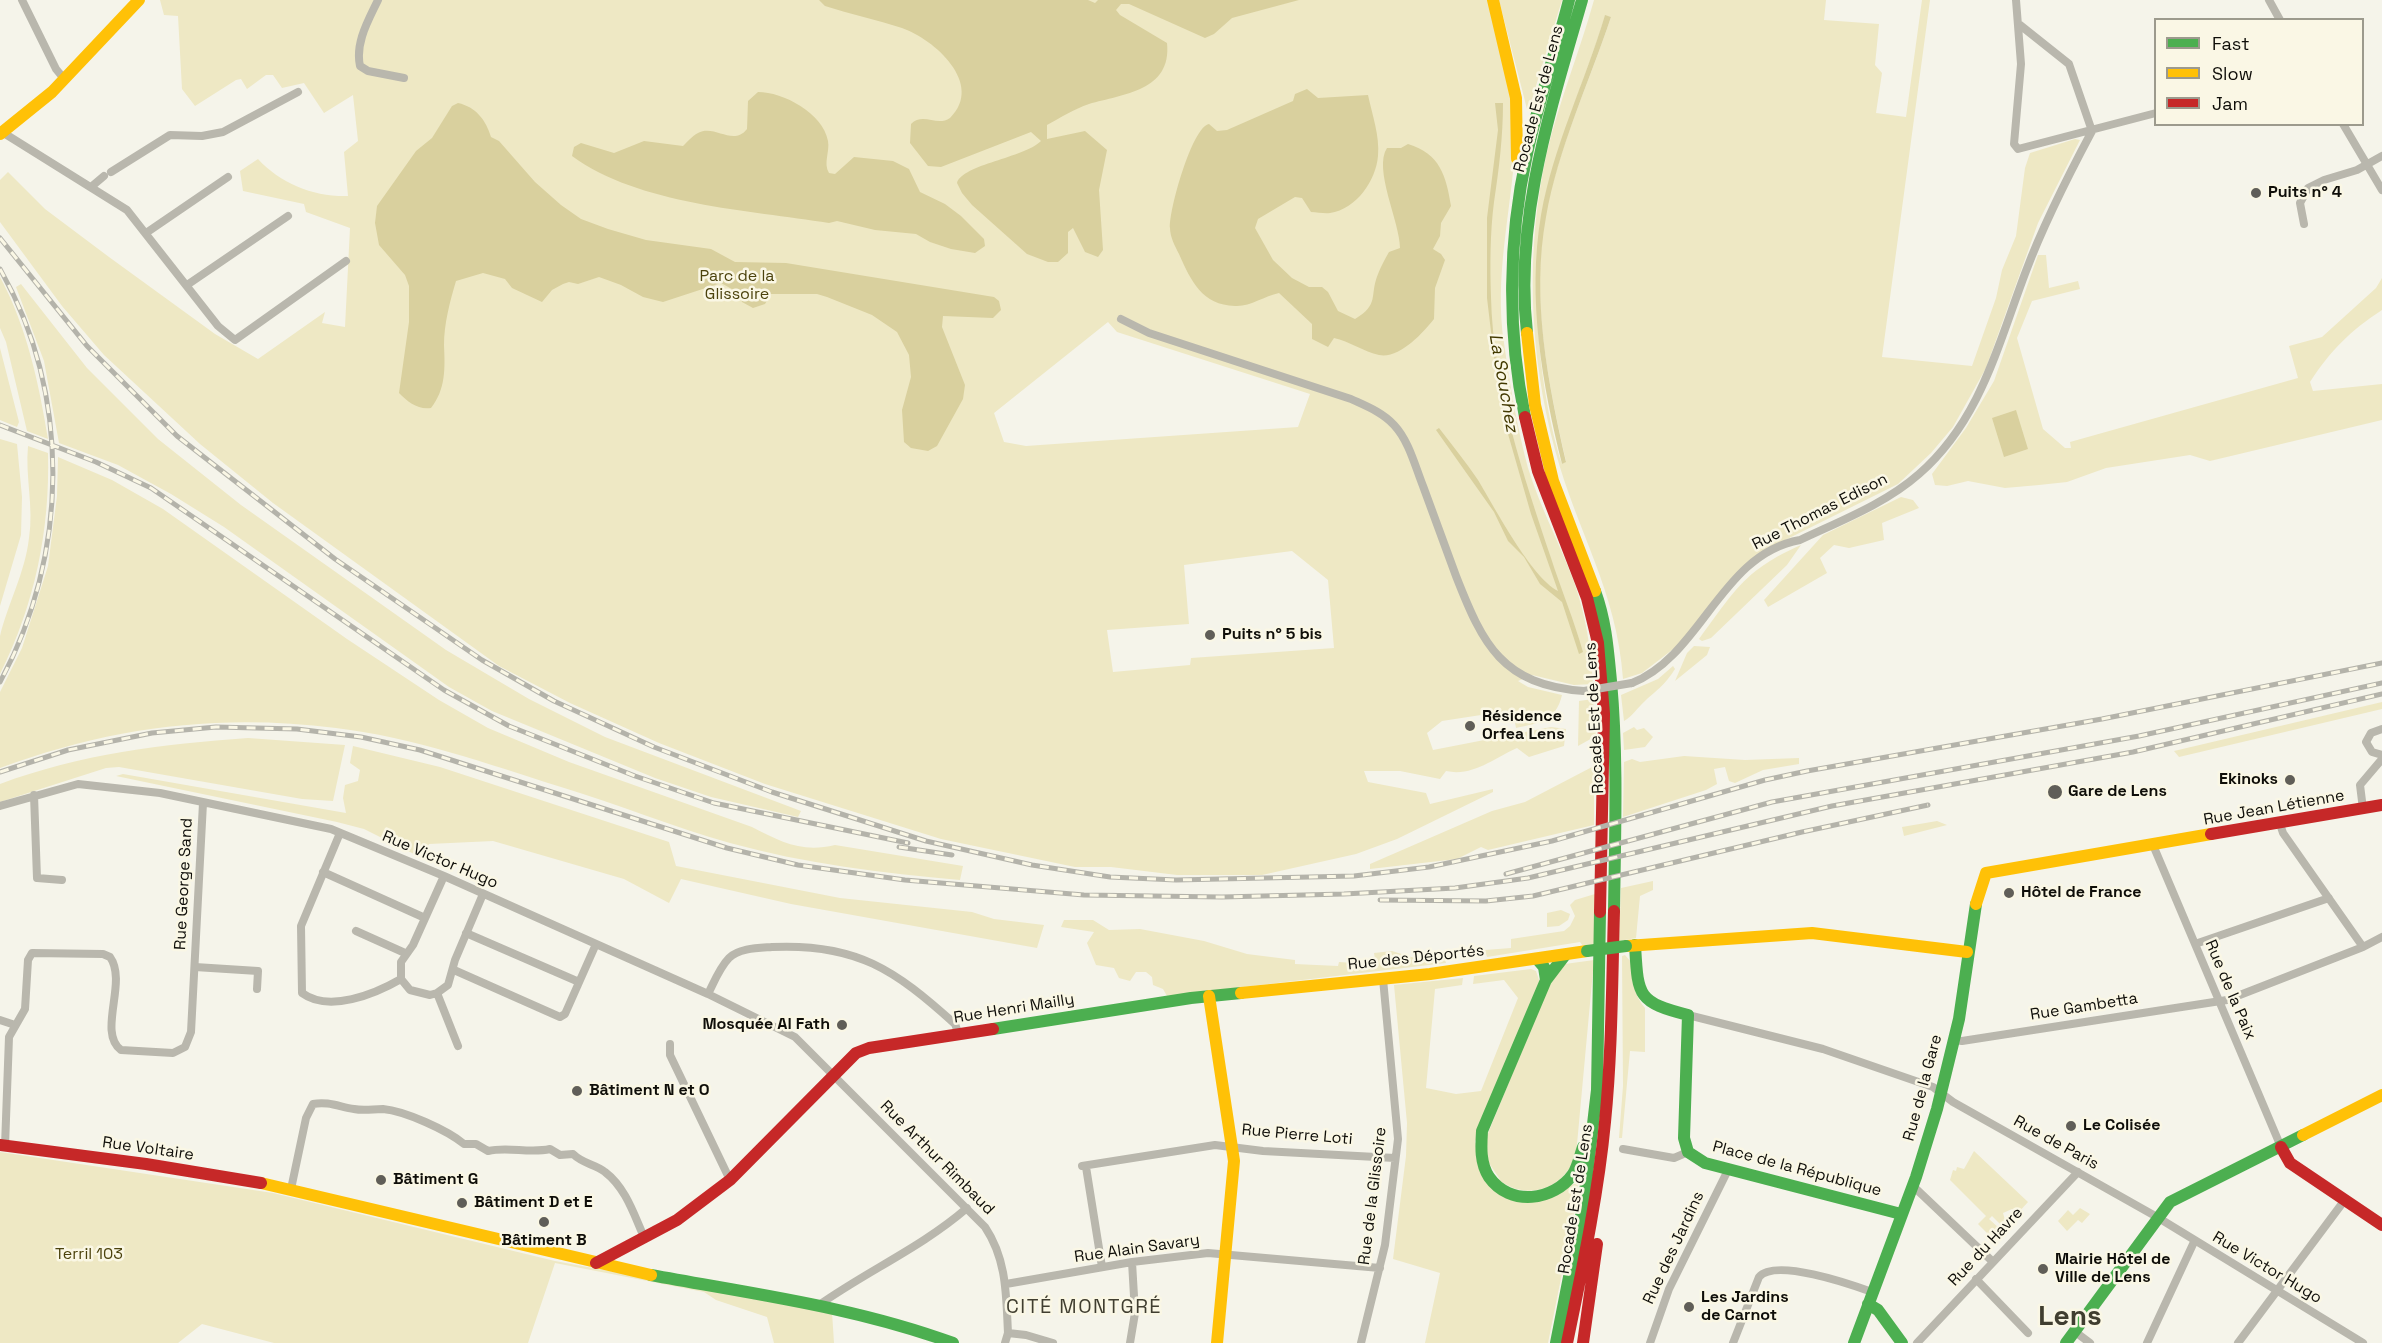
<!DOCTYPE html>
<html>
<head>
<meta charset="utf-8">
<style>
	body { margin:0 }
	#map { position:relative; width:2382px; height:1343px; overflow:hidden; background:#f5f4ea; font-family:"Space Grotesk",sans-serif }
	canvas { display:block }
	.legend { position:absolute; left:2154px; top:18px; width:210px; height:108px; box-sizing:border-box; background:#faf7e5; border:2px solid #9c9a8d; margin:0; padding:8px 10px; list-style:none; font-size:18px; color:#0f0e09 }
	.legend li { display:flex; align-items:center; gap:12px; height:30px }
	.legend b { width:30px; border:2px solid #9c9a8d }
</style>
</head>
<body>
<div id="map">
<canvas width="2382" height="1343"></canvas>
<ul class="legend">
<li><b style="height:8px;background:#4caf50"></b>Fast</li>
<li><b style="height:8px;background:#ffc107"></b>Slow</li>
<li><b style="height:8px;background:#c62828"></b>Jam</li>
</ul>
</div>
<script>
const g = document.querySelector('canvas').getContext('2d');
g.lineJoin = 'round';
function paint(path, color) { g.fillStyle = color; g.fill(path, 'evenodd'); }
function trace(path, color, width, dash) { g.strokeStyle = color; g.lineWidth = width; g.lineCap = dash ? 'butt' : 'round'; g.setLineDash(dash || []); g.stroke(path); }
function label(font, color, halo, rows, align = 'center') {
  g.font = font + ' "Space Grotesk",sans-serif'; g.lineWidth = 5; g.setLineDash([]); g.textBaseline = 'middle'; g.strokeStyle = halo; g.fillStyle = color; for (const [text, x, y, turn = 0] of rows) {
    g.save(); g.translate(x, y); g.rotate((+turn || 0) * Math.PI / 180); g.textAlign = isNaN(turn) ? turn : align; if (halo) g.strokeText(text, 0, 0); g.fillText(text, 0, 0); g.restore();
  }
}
const green = new Path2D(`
	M160,0H1489C1501,47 1518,98 1515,148C1511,213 1494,277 1504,343C1510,385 1517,427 1528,468C1540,507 1560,544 1574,582C1586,616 1591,649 1593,684L1574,685L1532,675L1518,681L1528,687L1562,695C1556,721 1539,723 1516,728L1514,717L1496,720L1494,713L1442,721L1427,733L1433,750L1551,727L1566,729L1564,746L1529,757L1517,748C1494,758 1473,777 1446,771L1440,779L1400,771H1364L1368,782L1426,793L1430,804L1493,789V792L1397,839L1356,854L1262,875H1177L1111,867H1075L941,839L765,784L659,743L570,703L499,666L273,503L200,444L104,355L62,306L0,222V180L8,172L45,209L109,257L215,334L258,359L325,312L322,323L345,327L350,228L306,212L304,204L243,191L240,171L258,159C281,184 314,197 348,196L344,152L358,141L353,95L324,113L304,83L282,88L273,75H266L247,89L241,79L236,80L195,106L182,89L178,16L164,15ZM1108,322L1117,332L1310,394L1298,427L1026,446L1004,442L994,413ZM1292,551L1328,580L1334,648L1191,658L1190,665L1113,672L1107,630L1189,624L1184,565Z
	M1499,0H1562L1529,109H1527Z
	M1594,0H1826L1824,20L1879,24L1875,65L1882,73L1876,113L1906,117L1922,0H1930L1882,357L1972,366L1996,298L2002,270L2016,236L2025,168L2030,153L2075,139L2080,140L2038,223L1986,368L1953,427L1931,453L1898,484L1761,552L1676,647L1642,673L1623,679C1617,591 1577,532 1555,450C1529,353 1525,250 1547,152C1559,101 1580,51 1594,0ZM1605,16L1611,17C1589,83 1558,149 1545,217C1531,299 1548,382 1566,461L1562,464C1538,390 1528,269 1546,193C1561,133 1587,75 1605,16Z
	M2038,255H2046L2049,288L2078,281L2080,289L2032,301L2017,338L2043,429L2065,448H2071L2070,442L2298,378L2289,346L2322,337L2376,288L2382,278V310C2350,331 2331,350 2310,382L2313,391L2382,384V420L2210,461L2190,455L2106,468L2067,482L2039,485L2005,488L1968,481L1947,486L1935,485L1932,474L1966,428L1994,381Z
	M0,277C27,327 39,384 48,439L27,431L6,342L0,328Z
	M21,284L87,368L158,439L241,505L446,650L529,699L605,737L801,811L798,817L711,797L655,778L492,711L449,687L224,527L171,494L118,465L59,443L44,361L16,287Z
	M0,348L19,422L17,427L0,420Z
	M0,439L17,444L22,497L21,535L0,606Z
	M28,446L48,453C50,530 35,604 0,674C0,662 0,648 0,636C8,603 25,573 29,538C34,507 25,477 28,446Z
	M58,457L112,480L163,509L347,639L439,700L488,728L569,762L752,827C781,842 802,853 835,845L963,866L960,880C882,873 806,864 730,843C673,827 618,804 561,787C488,764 412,737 336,728C219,713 110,727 0,768V692L22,648L48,566L57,496Z
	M1901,497L1913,500L1919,508L1882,523L1884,540L1849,548L1834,545L1820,558L1827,573L1768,607L1764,600L1823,535Z
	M1801,545L1787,565L1711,638L1702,641L1699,639C1734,592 1744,570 1801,545Z
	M1694,646L1710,647L1707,655L1675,681L1687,653Z
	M1673,666L1675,669C1665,685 1658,689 1645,701C1637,708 1633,716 1624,721L1621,695L1658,679Z
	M1593,699L1596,736L1578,746L1579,701Z
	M2382,702V709L2179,757L2174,751Z
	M1634,727L1637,730L1644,728L1653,737L1645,747L1624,750L1623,733Z
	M248,738L345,745L333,801L302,799L119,767L106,768L0,802V784C80,754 163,744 248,738Z
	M353,746L440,767L669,842L676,866L840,898L972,912L994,919L1044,925L1037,948L791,904L681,879L669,903L624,879L493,841L429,844L422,858L364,829L337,822L116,776L123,774L346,813L343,798L345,785L358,781L360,770L350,763Z
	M1684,756L1745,760L1799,758V764L1763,770L1735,783L1729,781L1725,767L1714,769L1717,784L1706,790L1623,817L1624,762L1632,759L1640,762Z
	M1594,766V825L1488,850L1481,847L1457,859L1370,869V864L1492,811L1525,802Z
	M1937,821L1947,825L1904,836L1902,827Z
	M1653,881V890L1640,896L1636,938L1619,941L1621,888Z
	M1595,894V945L1583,946L1580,942L1487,957L1485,950L1511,948V939L1564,931L1570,926L1575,916L1570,905L1575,900Z
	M1561,910L1570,914L1568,920L1559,926L1547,927V913Z
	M1064,920H1093L1109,930L1140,929L1204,941L1247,954L1295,960V964L1338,966L1339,962L1353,963L1375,959L1374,953L1392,951L1418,959L1444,955L1446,963L1167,996L1163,989L1153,985L1152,977L1146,972H1136L1130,981L1119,978L1114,968L1096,965L1087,943L1094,932L1061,927Z
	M1625,955L1631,962C1632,981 1633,993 1645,1008V1052L1630,1051L1622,1138H1619L1623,1086L1622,956Z
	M1594,960L1576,1155C1557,1209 1484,1199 1484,1143L1550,982L1565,964Z
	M1531,969L1536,971L1540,983L1475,1142L1513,1199L1578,1183L1576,1204L1548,1343H1425L1440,1273L1393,1259L1406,1156L1407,1123L1394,985L1463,978L1462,985L1435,989L1426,1088L1456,1094L1481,1091L1518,998L1504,980L1473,984L1474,976Z
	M1974,1151L2028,1202L2017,1214L2012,1209L2003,1213L2005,1220L2000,1224L1992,1216L1989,1219L1999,1228L1991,1237L1978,1224L1986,1216L1950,1180L1953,1170L1956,1171L1957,1167L1964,1169Z
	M0,1152L273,1193L555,1261L832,1312L834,1343H774L767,1317L716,1300L704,1292L555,1263L528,1343H274L202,1324L178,1343H0Z
	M2080,1208L2090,1214L2082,1223L2078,1220L2067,1231L2058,1221L2068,1210L2073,1215Z`);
const water = new Path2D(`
	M819,0H1088L1095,3L1098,0H1299L1232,18L1214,34L1205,38L1129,4H1121L1116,10L1120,15L1167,43C1172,91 1123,94 1089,104C1074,109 1060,118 1047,125V139L1085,131L1107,150L1099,190L1103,250L1098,257L1085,252L1073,228L1068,232V253L1058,262H1048L1027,254L972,205L962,193L957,183C963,164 1024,158 1041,141L1031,132L941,167L928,166L910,143L911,124C923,112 937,127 950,118C985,84 934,39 902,28C877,20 850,14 825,6Z
	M1605,15L1611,17C1589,83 1558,149 1546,217C1531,299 1548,382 1566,462L1562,464C1542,383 1527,299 1541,215C1553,147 1585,82 1605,15Z
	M1307,89L1318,98L1368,95C1372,114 1380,136 1378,156C1376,180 1357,209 1330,213C1325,214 1317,212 1311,212L1302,198L1295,197L1258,219L1255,228L1273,260L1292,278L1309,287H1322L1328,292L1338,311L1355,319C1380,304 1369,296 1378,274C1381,266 1385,259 1389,252L1400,248C1400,222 1373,169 1387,148H1401L1408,144C1440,154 1446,175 1451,206L1441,223L1440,236L1433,249L1441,254L1445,260L1435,288L1434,319C1422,334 1399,359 1379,355C1364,352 1349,341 1334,338L1328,347L1312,339V324L1279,293C1264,296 1250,307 1235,306C1202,305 1191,281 1179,254C1175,246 1170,237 1170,228C1169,210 1192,127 1209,124L1217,131L1227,130L1293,101L1295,94Z
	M758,92C783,92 823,113 828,141C830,152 823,163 829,173L835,174L854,157L893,161L909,169L920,192L945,204L961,216L984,239L985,246L975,253L951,249L930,242L916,234L875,230L837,221L829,223C749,210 639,205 572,156L574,147L581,143L614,153L644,141L683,146C687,142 692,136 698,133C715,124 733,147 747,129L748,101Z
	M458,103C476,107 486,120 491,137L499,141L535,182L561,205L581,219L608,229L646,240L711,249L735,262L786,263L994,297L999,301L1001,310L993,318L943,316L942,327L965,385L963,399L937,446L928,451L911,448L904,442L902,410L911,377L909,355L897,332L872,315L827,297L817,294H771L765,304L753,308L742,302L739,293L721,283L663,302L643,297L621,285L599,277L578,284L569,282L563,284L552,290L542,302L512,288L505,279L483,273L456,281C450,301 444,324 444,345C445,368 446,389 431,408C418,410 408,402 399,393L409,322V286L405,275L379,245L375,223L377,206L416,151L432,138L452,106Z
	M1495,103H1503C1503,137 1499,169 1494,202C1490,233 1490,266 1491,297C1493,386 1523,474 1551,558C1561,589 1574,620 1583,652L1579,654L1562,602L1540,584L1524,557L1508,541L1494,512L1436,430L1439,428C1452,445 1466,462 1478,480C1495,508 1531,577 1558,591L1531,514L1504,420L1494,357L1487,298V218L1498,130Z
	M2016,410L2028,449L2004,457L1992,418Z`);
const street = new Path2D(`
	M22,0L56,69L65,80
	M378,0C368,21 355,43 360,66L368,71L404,78
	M2016,0L2021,64L2014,144L2018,149L2156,113
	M2269,0L2280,20
	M2020,25L2069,64L2092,131
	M2343,124L2382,190
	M2,132L127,210L218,326L235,340L346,261
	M111,172L170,135L202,136L223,132L298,92
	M91,187L104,176
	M2304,224L2300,203L2308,188L2324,180L2357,170L2382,156
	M146,233L228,177
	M187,285L288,216
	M1121,319L1149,333L1351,399C1366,406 1382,412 1394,425C1409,441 1415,466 1423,486C1434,516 1445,546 1456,576C1483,645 1502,685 1584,691
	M1632,683C1702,655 1721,554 1800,540C1840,521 1885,504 1919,474C1981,420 1998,344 2026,271C2044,223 2068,176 2092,131
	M2382,729L2371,733L2366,742L2372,752L2382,755
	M34,795L37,878L62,880
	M0,806L78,784L160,793L331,829L444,876L708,994L795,1037L985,1227C1007,1260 1006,1295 1008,1333L1005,1343
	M2363,809L2360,785L2382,759
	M2280,824L2283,833L2363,947
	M340,833L301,926L302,993C329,1013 375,994 401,979
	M2153,845L2281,1147
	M323,872L425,918
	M444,876L413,945L401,962V979L410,990L430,995L437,993L448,985L455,960L483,894
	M356,931L405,953
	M466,933L579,982
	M2195,944L2329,898
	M195,967L258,971L257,989
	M454,970L560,1017L565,1014L596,944
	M437,993L458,1046
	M708,994C714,982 720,967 729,958C739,948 759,948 772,947C857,943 895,970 955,1024L959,1035
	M1688,1015L1823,1049L1933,1087L1953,1102L2157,1217L2363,1343
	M0,1020L15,1025
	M1953,1040L1962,1041L2227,1000L2363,947L2382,937
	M670,1044V1055L730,1180
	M5,1146L9,1037L25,1009L28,960L32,953L103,954L110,957C128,982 97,1032 121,1050L173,1053L185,1047L191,1032L203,803
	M1623,1149L1674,1158L1688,1152
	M1082,1166L1215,1145L1263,1151L1395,1158
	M1086,1167L1102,1267
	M1913,1186L1992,1261
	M291,1189L306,1118L313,1104C328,1101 340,1107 354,1109C364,1111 373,1109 383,1109C405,1111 447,1130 464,1144H476L488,1151C509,1146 529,1154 550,1149L560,1155L573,1154C583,1164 595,1164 605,1172C626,1188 634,1215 644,1237
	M1976,1279L2028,1333
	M1006,1284L1132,1262L1208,1253L1380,1268
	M819,1305C867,1271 922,1247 967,1208
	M2074,1331L2090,1343
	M1008,1333L1026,1335L1053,1343
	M1130,1343L1135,1313L1132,1262
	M1361,1343L1385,1245L1398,1139L1383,979
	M1650,1343L1669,1289L1729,1168
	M1733,1343L1759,1277C1775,1258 1850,1284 1872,1292
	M1917,1343L2078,1172
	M2147,1343L2194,1242
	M2238,1343L2344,1201`);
const fast = new Path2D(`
	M1527,333C1514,219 1551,108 1582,0
	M1525,417C1507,331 1508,240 1527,154C1538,102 1556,52 1569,0
	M1595,591C1606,621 1608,650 1611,681C1618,758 1615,835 1614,911
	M1635,945C1638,996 1637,1002 1688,1015L1684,1138L1688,1152L1705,1163L1901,1214
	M1565,955L1546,980L1482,1131C1481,1147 1480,1163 1489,1177C1510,1207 1554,1201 1573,1174C1578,1166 1580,1155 1583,1147
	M1538,960L1544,967L1546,980
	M993,1029L1191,998L1241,993
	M651,1275C753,1294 855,1307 953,1343
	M1868,1304L1878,1310L1902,1343
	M1556,1343L1584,1201L1597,1090L1600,912
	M1854,1343L1916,1177L1937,1109L1959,1019L1976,904
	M2066,1343L2170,1202L2303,1135`);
const slow = new Path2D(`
	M1493,0L1516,98L1517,159
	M0,134L52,92L139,0
	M1527,333L1535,405L1553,481L1595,591
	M1976,904L1986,873L2211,834
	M1627,946L1812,933L1967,952
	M1241,993L1430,974L1587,951
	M1209,996L1234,1161L1217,1343
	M2303,1135L2382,1095
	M261,1183L651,1275`);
const jam = new Path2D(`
	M1525,417L1538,471L1587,598L1598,643L1604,714L1600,912
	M2211,834L2382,805
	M0,1145L146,1164L261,1183
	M2281,1147L2290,1163L2382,1225
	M596,1263L677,1220L730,1180L856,1053L869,1048L993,1029
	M1567,1343C1582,1270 1598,1196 1605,1122C1612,1052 1612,981 1614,911
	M1583,1343L1597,1244`);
const rail = new Path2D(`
	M0,238L87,346L177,436L335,559L482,660L554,701L654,747L772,792L926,841L1032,865L1110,877L1176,880L1354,876L1429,867L1552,841L1765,780L1807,771L2102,719L2382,663
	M0,269C72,396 69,555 0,682
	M0,425L96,462L151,488L444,690L509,726L635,776L714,803L908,843
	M0,772L68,750L152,733L216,727L297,729L361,737L420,750L727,848L798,865L905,880L1084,895L1222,897L1344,894L1455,888L1528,878L1832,806L2133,752L2382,694
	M899,847L952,855
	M1506,874L1772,802L2139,736L2382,683
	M1380,900L1486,901L1533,896L1802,832L1928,805`);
const streetBridge = new Path2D(`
	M1584,691L1632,683`);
const fastBridge = new Path2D(`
	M1587,951L1626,946`);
const markers = [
	[2256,193,6,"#605e58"],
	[1210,635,6,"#605e58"],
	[1470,726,6,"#605e58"],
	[2290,780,6,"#605e58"],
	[2055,792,8,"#605e58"],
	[2009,893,6,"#605e58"],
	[842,1025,6,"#605e58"],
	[577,1091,6,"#605e58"],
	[2071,1126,6,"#605e58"],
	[381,1180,6,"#605e58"],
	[462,1203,6,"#605e58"],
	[544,1222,6,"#605e58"],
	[2043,1269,6,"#605e58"],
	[1689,1307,6,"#605e58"]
];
const streetNames = [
	["Rocade Est de Lens",1539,99,-75],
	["Rue Thomas Edison",1820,512,-27],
	["Rocade Est de Lens",1595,718,-93],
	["Rue Jean Létienne",2274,808,-10],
	["Rue Victor Hugo",440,860,23],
	["Rue George Sand",184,884,-87],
	["Rue des Déportés",1416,958,-6],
	["Rue de la Paix",2230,990,67],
	["Rue Gambetta",2084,1007,-9],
	["Rue Henri Mailly",1014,1009,-9],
	["Rue de la Gare",1923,1088,-75],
	["Rue Pierre Loti",1297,1135,5],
	["Rue de Paris",2056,1143,29],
	["Rue Voltaire",148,1149,8],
	["Rue Arthur Rimbaud",937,1158,45],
	["Place de la République",1797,1169,15],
	["Rue de la Glissoire",1373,1196,-83],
	["Rocade Est de Lens",1576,1199,-81],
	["Rue du Havre",1986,1247,-47],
	["Rue des Jardins",1674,1248,-65],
	["Rue Alain Savary",1137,1249,-8],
	["Rue Victor Hugo",2267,1268,31]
];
const poiNames = [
	["Puits n° 4",2268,193],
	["Puits n° 5 bis",1222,635],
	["Résidence",1482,717],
	["Orfea Lens",1482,735],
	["Ekinoks",2278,780,"right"],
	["Gare de Lens",2068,792],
	["Hôtel de France",2021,893],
	["Mosquée Al Fath",830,1025,"right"],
	["Bâtiment N et O",589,1091],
	["Le Colisée",2083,1126],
	["Bâtiment G",393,1180],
	["Bâtiment D et E",474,1203],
	["Bâtiment B",544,1241,"center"],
	["Mairie Hôtel de",2055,1260],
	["Ville de Lens",2055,1278],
	["Les Jardins",1701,1298],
	["de Carnot",1701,1316]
];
const parkNames = [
	["Parc de la",737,277],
	["Glissoire",737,295],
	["Terril 103",89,1255]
];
const waterNames = [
	["La Souchez",1503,383,80]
];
const quarterNames = [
	["CITÉ MONTGRÉ",1084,1308]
];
const townNames = [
	["Lens",2070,1317]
];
paint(green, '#eee8c4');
paint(water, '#d9d09e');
trace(street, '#b9b7ad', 8);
trace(fast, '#4caf50', 12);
trace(slow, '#ffc107', 12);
trace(jam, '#c62828', 12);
trace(rail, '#b4b3aa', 5);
trace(rail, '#faf7e5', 3, [9]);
trace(streetBridge, '#b9b7ad', 8);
trace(fastBridge, '#4caf50', 12);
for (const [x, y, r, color] of markers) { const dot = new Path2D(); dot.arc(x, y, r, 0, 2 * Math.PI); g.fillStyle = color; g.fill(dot); trace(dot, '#faf7e5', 2); }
label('16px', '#0f0e09', '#faf7e5', streetNames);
label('bold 16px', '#0f0e09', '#faf7e5', poiNames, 'left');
label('16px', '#4c430d', '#faf7e5', parkNames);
label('italic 18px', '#423900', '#faf7e5', waterNames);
g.letterSpacing = '1.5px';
label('20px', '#403e30', '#faf7e5', quarterNames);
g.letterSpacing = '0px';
label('bold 28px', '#403e30', '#faf7e5', townNames);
</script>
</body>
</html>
